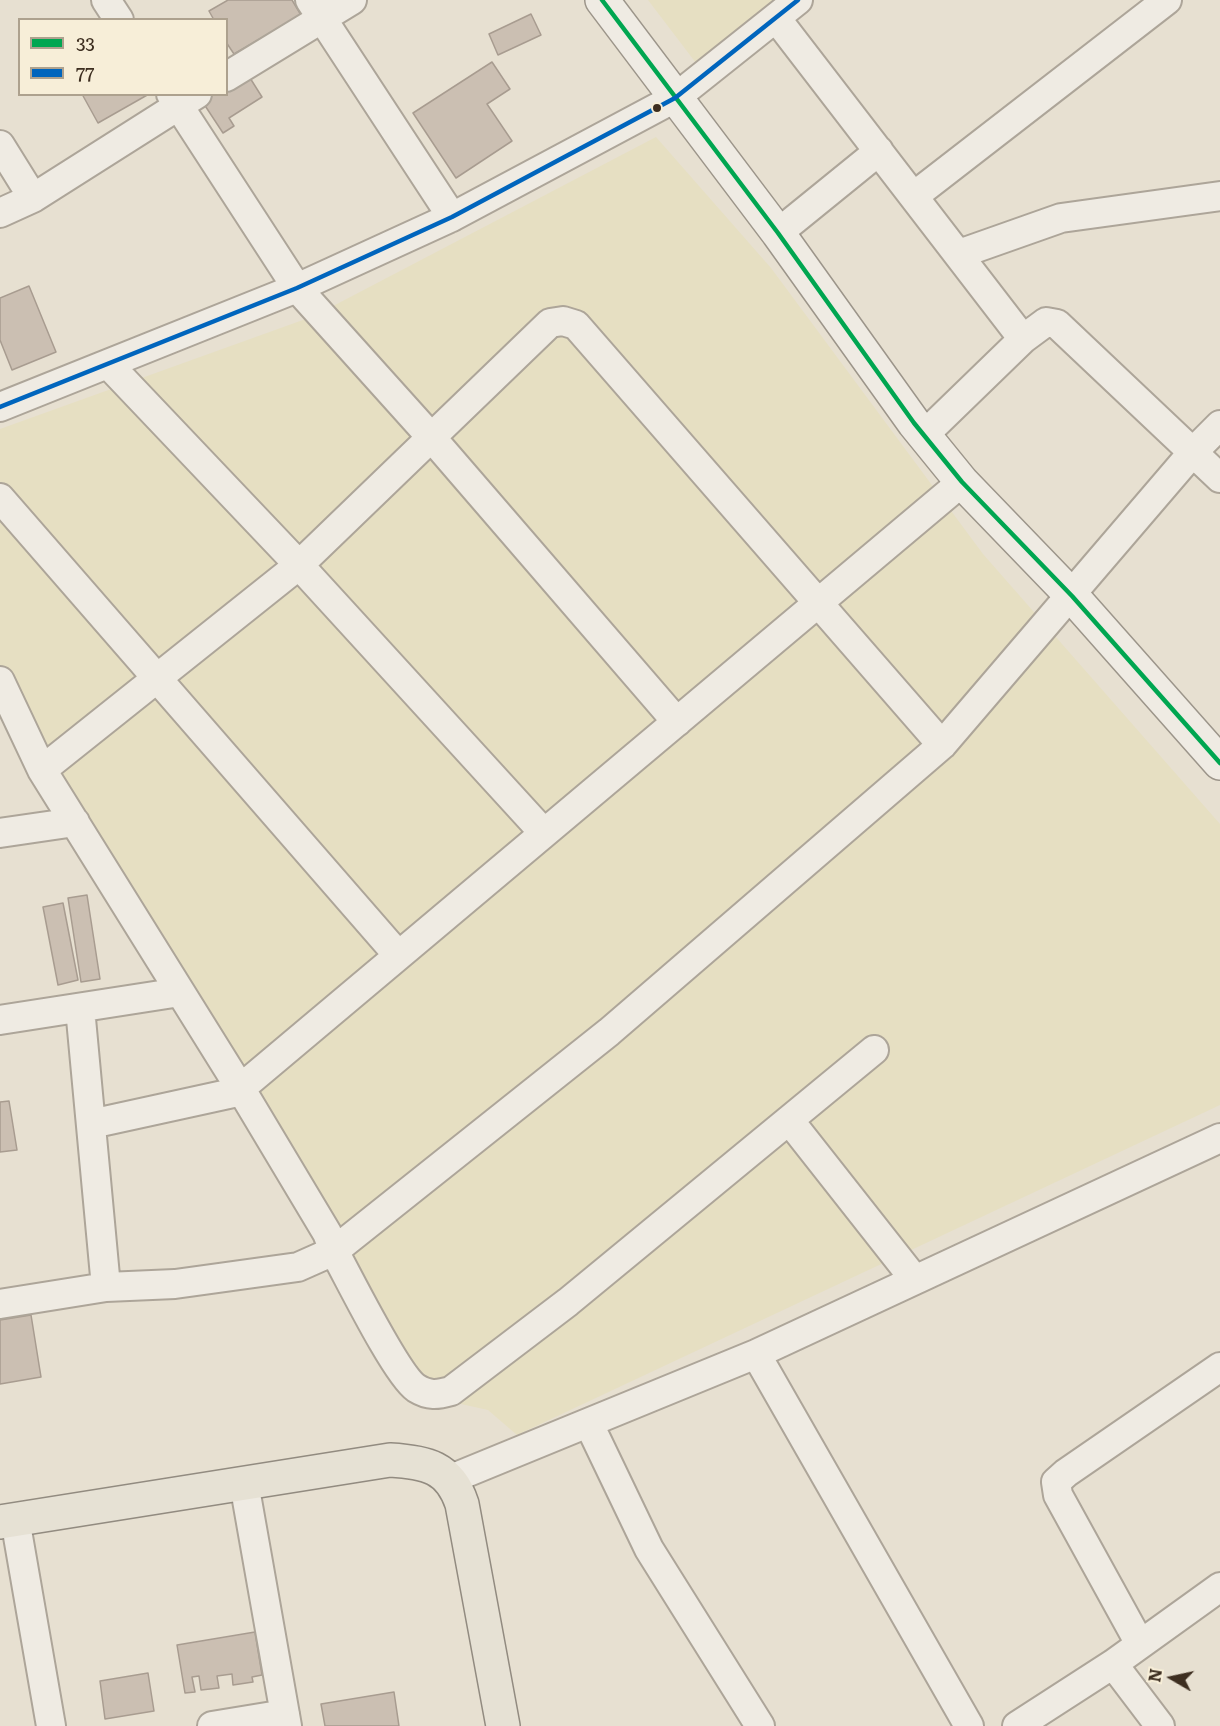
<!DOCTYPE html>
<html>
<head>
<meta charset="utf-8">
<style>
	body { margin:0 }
	#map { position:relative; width:1220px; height:1726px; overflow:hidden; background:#e7e0d1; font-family:Literata,serif }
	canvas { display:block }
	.legend { position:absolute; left:18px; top:18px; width:210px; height:78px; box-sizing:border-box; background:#f7eed8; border:2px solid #ada18e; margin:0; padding:8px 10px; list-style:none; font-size:18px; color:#3d2e20 }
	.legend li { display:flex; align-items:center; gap:12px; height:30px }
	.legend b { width:30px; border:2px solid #ada18e }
	.north { position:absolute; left:1142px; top:1648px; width:60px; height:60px; -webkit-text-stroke:4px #f7eed8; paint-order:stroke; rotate:279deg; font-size:16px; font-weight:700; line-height:24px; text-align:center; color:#3d2e20 }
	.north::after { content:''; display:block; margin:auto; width:21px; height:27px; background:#3d2e20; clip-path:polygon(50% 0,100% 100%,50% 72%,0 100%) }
</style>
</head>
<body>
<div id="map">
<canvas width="1220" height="1726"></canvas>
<ul class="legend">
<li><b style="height:8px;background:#00a651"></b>33</li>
<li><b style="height:8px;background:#0065bd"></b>77</li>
</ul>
<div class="north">N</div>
</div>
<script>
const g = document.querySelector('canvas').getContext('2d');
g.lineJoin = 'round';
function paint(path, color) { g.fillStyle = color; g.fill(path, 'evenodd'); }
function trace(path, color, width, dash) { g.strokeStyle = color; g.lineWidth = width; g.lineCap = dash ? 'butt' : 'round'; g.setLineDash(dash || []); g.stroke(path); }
const farmland = new Path2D(`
	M648,0H789L696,63Z
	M656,137L771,268L983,554L1220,824V1105L517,1435L488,1410L461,1404L410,1379L0,683V429L314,316Z`);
const building = new Path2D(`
	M228,0H292L301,15L234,54L226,42V20H214L209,11Z
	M531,14L541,35L498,55L489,34Z
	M492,62L510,89L487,104L512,141L456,178L413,113Z
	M245,70L262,97L229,118L234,126L223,133L200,98L205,94H226V81Z
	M82,94H149L98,123Z
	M29,286L56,352L12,370L0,340V298Z
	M87,895L100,979L81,982L68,898Z
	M63,903L78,980L58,985L43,907Z
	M9,1101L17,1150L0,1152V1102Z
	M31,1315L41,1377L0,1384V1320Z
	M255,1632L262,1675L252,1677L253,1682L233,1685L232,1674L217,1676L219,1688L201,1690L199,1676L192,1677L195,1692L185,1693L177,1645Z
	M148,1673L154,1711L105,1719L100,1681Z
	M394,1692L399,1726H325L321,1704Z`);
const street = new Path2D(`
	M106,0L119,20
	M310,0L452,217
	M776,18L1023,339
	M226,77L352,0
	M171,94L297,288L431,437L677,722
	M0,145L33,198
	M914,196L1167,0
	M0,213L33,198L197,94
	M778,233L879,151
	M959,254L1061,218L1220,196
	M108,364L299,565L544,833
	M0,407L297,288L452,217L675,98L798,0
	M924,435L1023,339L1046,322L1057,324L1220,478
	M0,498L398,955
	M0,681L42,770L242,1091L91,1124
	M42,770L299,565L550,323L563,321L576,325L942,745
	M0,833L75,822
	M80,1008L106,1287
	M0,1020L180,992
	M874,1050L568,1302L451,1391C437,1395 429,1396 416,1388C396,1374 349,1278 334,1251L609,1032L942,745L1193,452L1220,425
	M789,1120L915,1280
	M0,1304L106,1287L175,1284L298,1267L334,1251L327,1233L242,1091L247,1083L962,482
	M756,1354L969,1726
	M589,1424L649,1549L760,1726
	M451,1479L756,1354L1220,1138
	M244,1483L287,1726
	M15,1519L51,1726
	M1140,1644L1058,1495L1056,1482L1066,1473L1220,1367
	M1113,1664L1160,1726
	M212,1726L285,1714
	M1017,1726L1113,1664L1220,1587`);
const secondary = new Path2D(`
	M602,0L778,233L914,423L962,482L1072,596L1220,763`);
const primary = new Path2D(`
	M0,1522L390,1460C426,1462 450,1467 462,1504L503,1726`);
const bus1 = new Path2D(`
	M602,0L778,233L914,423L962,482L1072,596L1220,763`);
const bus2 = new Path2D(`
	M0,407L297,288L452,217L675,98L798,0`);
const markers = [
	[657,108,5,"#3d2e20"]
];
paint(farmland, '#e6dfc2');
paint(building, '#cbbfb2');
trace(building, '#a89c90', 1.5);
trace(street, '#ada599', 32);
trace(secondary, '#9c958a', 36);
trace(primary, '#928b80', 36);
trace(street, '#efebe3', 28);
trace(secondary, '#efebe3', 33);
trace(primary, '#e6e1d4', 33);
trace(bus1, '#00a651', 4.5);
trace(bus2, '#0065bd', 4.5);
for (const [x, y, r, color] of markers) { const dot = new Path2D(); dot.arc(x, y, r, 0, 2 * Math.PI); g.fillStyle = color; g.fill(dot); trace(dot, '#f7eed8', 2); }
</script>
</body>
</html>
